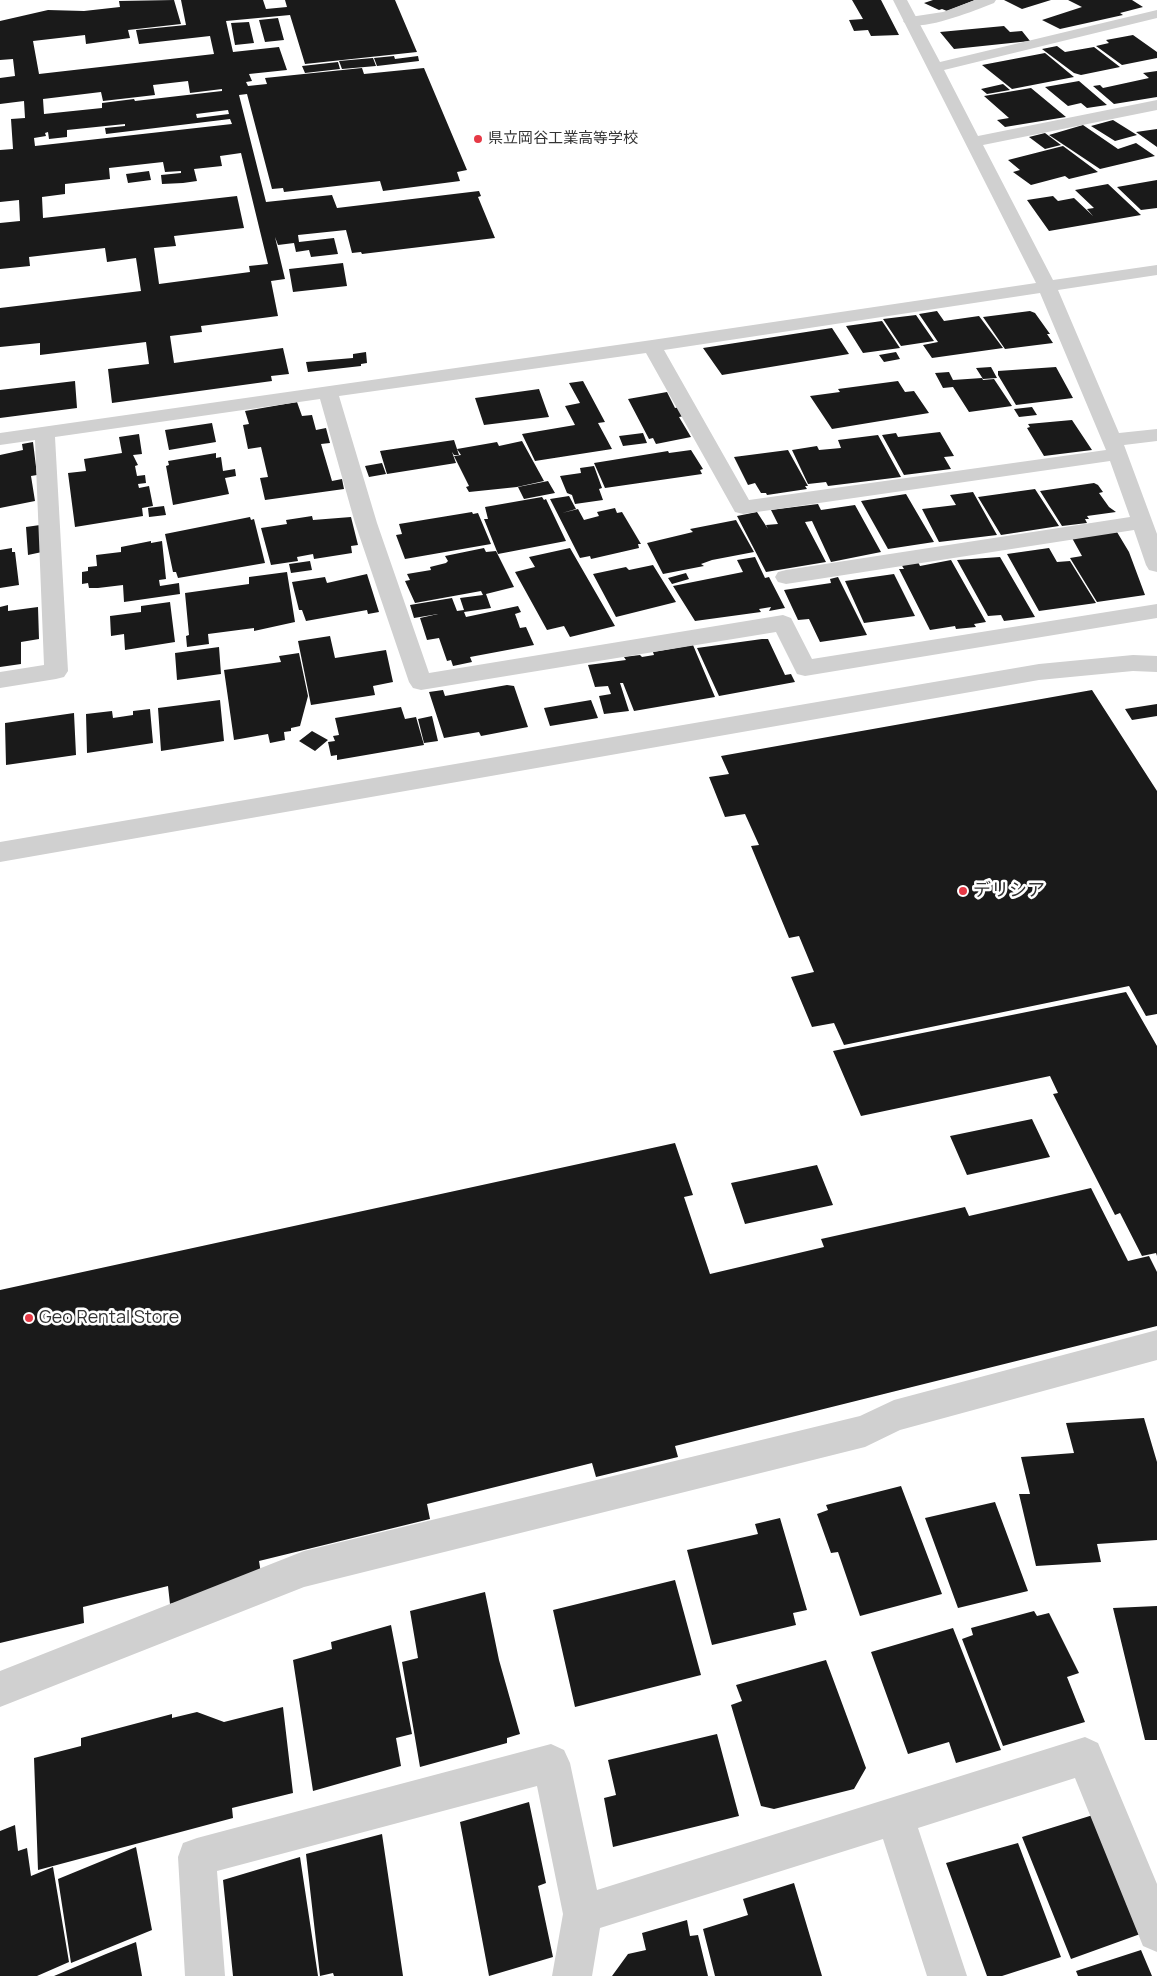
<!DOCTYPE html>
<html>
<head>
<meta charset="utf-8">
<style>
	body { margin:0 }
	canvas { display:block; background:#fff }
</style>
</head>
<body>
<canvas width="1157" height="1976"></canvas>
<script>
const g = document.querySelector('canvas').getContext('2d');
g.lineJoin = 'round';
function paint(path, color) { g.fillStyle = color; g.fill(path, 'evenodd'); }
function trace(path, color, width, dash) { g.strokeStyle = color; g.lineWidth = width; g.lineCap = dash ? 'butt' : 'round'; g.setLineDash(dash || []); g.stroke(path); }
function label(font, color, halo, rows, align = 'center') {
  g.font = font + ' Manrope,"Noto Sans JP",sans-serif'; g.lineWidth = 5; g.setLineDash([]); g.textBaseline = 'middle'; g.strokeStyle = halo; g.fillStyle = color; for (const [text, x, y, turn = 0] of rows) {
    g.save(); g.translate(x, y); g.rotate((+turn || 0) * Math.PI / 180); g.textAlign = isNaN(turn) ? turn : align; if (halo) g.strokeText(text, 0, 0); g.fillText(text, 0, 0); g.restore();
  }
}
const building = new Path2D(`
	M174,0L181,24L128,30L130,38L86,44L85,35L33,41L39,74L214,54L210,36L139,44L136,30L186,25L181,0H263L266,9L287,7L285,0H395L417,52L305,64L290,15L226,21L233,52L279,47L287,70L249,74L252,81L246,82L248,86L267,84L265,78L362,68L364,74L424,68L467,170L457,172L460,181L383,191L380,181L284,192L283,188L272,189L247,94L239,95L266,202L332,195L337,208L479,191L481,196L478,197L495,238L362,254L361,252L352,253L346,230L298,235L299,242L334,238L338,254L311,257L309,250L296,252L294,243L278,245L275,237L285,279L271,281L278,316L201,326L202,332L170,336L174,363L283,348L289,374L271,376L272,381L112,403L108,369L149,364L146,342L40,355V343L0,347V308L141,291L136,258L107,262L105,248L29,257L30,266L0,269V223L20,221L19,200L0,202V150L13,149L11,119L25,118L24,101L0,104V78L15,76L13,59L0,60V21L48,10L84,11L120,7L119,1ZM188,81L190,93L222,89V91L135,101L134,99L102,103V108L44,114L43,99L101,92L103,101L155,95L153,85ZM228,110L229,114L197,118L196,114ZM230,119L232,124L35,146L34,138L46,136L45,133L48,132L49,139L67,137V130L125,124V126L105,128L106,134ZM241,153L268,264L249,266L250,272L159,284L154,248L176,246L174,236L244,228L237,196L43,218L42,197L65,194V184L110,179L109,168L163,162L165,172L181,171V173L161,175L162,184L183,183L197,181L194,169L222,166L220,156Z
	M852,0H881L899,35L871,36L868,30L854,31L849,20L863,19Z
	M933,0H975L947,11L942,9L939,10L924,3Z
	M1004,0H1051L1022,9Z
	M1068,0H1132L1143,7L1120,13L1123,15L1060,29L1042,20L1082,7Z
	M278,18L284,40L265,42L259,20Z
	M249,22L254,43L235,45L231,23Z
	M1004,26L1010,32L1022,31L1030,41L954,49L940,32Z
	M1133,35L1157,52V58L1122,65L1096,46L1109,43L1106,40Z
	M1057,46L1065,52L1094,47L1120,67L1081,75L1074,73L1042,49Z
	M1045,53L1074,77L1012,89L982,65Z
	M394,56L395,59L418,56L419,61L377,66L374,58Z
	M373,58L376,66L342,69L339,61Z
	M338,62L340,69L305,73L302,66Z
	M1157,71V97L1114,104L1093,86L1100,85L1103,88L1149,78L1143,73Z
	M1079,81L1107,105L1087,108L1081,103L1068,106L1045,87Z
	M1003,84L1010,90L987,94L981,89Z
	M1031,88L1066,117L1005,127L997,120L1009,118L984,96Z
	M1113,120L1137,135L1115,141L1091,126Z
	M1083,125L1118,149L1136,143L1155,156L1100,169L1049,135Z
	M1157,129V147L1136,132Z
	M1045,133L1061,145L1045,149L1029,137Z
	M1063,146L1098,172L1069,179L1065,176L1031,185L1013,172L1020,170L1008,160Z
	M149,171L151,180L128,183L126,174Z
	M1157,180V208L1141,210L1117,187Z
	M1108,184L1141,215L1049,231L1027,200L1053,196L1058,201L1074,198L1093,216L1087,209L1094,208L1075,190Z
	M343,263L347,286L293,292L289,269Z
	M937,311L944,321L979,316L1003,348L932,358L923,345L938,342L919,314Z
	M1030,311L1035,313L1050,334H1047L1053,343L1005,349L983,317Z
	M916,315L934,341L901,346L883,319Z
	M882,321L900,348L863,353L846,326Z
	M832,328L849,354L722,375L703,348Z
	M366,352L367,363L361,364V366L308,372L306,362L353,358V354Z
	M896,352L900,359L884,362L879,355Z
	M991,367L997,378L983,379L976,368Z
	M1056,367L1073,398L1016,405L998,375V371Z
	M949,372L953,380L982,378L983,380L994,379L1012,406L969,412L953,387L943,388L935,373Z
	M75,381L77,408L0,418V390Z
	M583,381L605,422L598,423L612,449L535,461L522,434L575,425L565,406L580,403L569,383Z
	M898,381L905,392L914,391L929,413L832,429L810,396L840,392L838,389Z
	M539,389L549,417L484,425L475,398Z
	M667,392L675,408L680,407L684,416L679,417L691,437L656,444L653,438L649,439L628,399Z
	M297,402L302,416L312,415L316,430L326,428L330,443L321,444L332,481L342,479L344,489L265,500L260,478L268,477L261,447L248,449L243,425L249,424L245,411Z
	M1032,407L1037,415L1019,417L1014,409Z
	M1072,420L1092,450L1044,456L1027,428L1030,427L1028,424Z
	M212,423L216,442L169,450L165,430Z
	M940,432L954,456L944,457L951,469L904,475L882,435L896,433L898,437Z
	M643,433L647,443L623,446L619,436Z
	M139,434L142,454L133,455L138,465L135,466L137,476L145,475L146,483L138,484L139,488L149,486L153,506L142,508L143,516L75,527L68,473L86,471L84,459L122,453L119,437Z
	M878,435L901,477L828,486L826,482L808,484L792,450L817,446L819,450L841,448L838,440Z
	M454,440L459,455H454L452,452L456,463L387,474L380,451Z
	M522,441L544,481L517,487L469,492L466,487L469,486L454,456L461,455L457,449L497,442L499,446Z
	M33,442L37,475L31,476L35,501L0,508V455L23,450L22,444Z
	M691,450L703,469L700,470L702,474L605,488L594,463L668,451L669,453Z
	M788,450L808,486H805L807,489L767,495L766,493H761L755,483L748,485L734,457Z
	M216,453V458L221,457L223,471L235,469L236,476L225,478L229,494L173,505L166,466L169,465L168,461Z
	M382,463L386,474L369,477L365,466Z
	M594,466L602,488L599,489L603,500L575,504L572,495L567,493L560,476L581,473L580,468Z
	M548,481L555,493L524,499L518,487Z
	M1094,483L1098,485L1103,492L1099,493L1109,507L1116,512L1087,516L1089,519H1085L1087,523L1062,526L1040,491Z
	M1035,489L1059,526L1001,535L978,497Z
	M973,492L997,535L939,542L922,509L956,505L950,495Z
	M906,494L934,542L888,549L861,501Z
	M569,496L576,509L562,513L578,509L584,520L599,516L597,512L615,508L617,513L622,512L641,544H638L639,548L591,559L590,556L580,558L550,499Z
	M542,497L544,500L546,499L566,541L498,554L484,519H488L485,507Z
	M818,504L821,510L855,505L881,552L831,562L812,521L805,522L826,562L766,572L737,516L757,512L768,529L766,525L778,524L771,510Z
	M164,506L166,515L149,517L148,508Z
	M472,512L473,514L478,513L491,544L405,559L396,535L402,534L399,524Z
	M312,516L313,520L351,517L358,545L351,546L352,553L314,559L313,554L297,557L298,561L271,565L261,528L287,524L286,520Z
	M250,517L251,520L254,519L265,563L178,578L176,572H173L165,534Z
	M736,520L754,552L712,560L701,564L704,566L663,574L647,543L693,532L690,529Z
	M40,525L42,552L28,555L26,527Z
	M1117,532L1129,552L1145,595L1097,602L1070,558L1082,556L1072,538Z
	M151,541V543L162,541L166,579L159,580L160,586L179,583L180,594L124,602L123,585L98,588H89L88,583L82,584V572L88,571V567L97,566L96,555L121,552V547Z
	M12,548V552H15L19,585L0,588V550Z
	M484,548L486,552L496,551L514,587L486,594L491,608L464,612L466,617L518,606L521,612L515,614L520,628L526,627L534,645L470,657L472,662L453,666L451,660L447,661L439,638L427,640L420,618L438,614L414,618L410,605L452,598L457,611L464,610L460,598L483,595L481,591L415,603L405,581L410,580L407,574L431,570L430,567L446,563L448,561L445,556Z
	M570,548L615,626L570,637L564,626L547,630L515,572L535,567L529,557Z
	M1049,548L1057,562L1070,561L1096,603L1039,611L1007,554Z
	M755,557L765,578L769,577L785,608L769,611L771,607L759,609L761,612L695,621L673,586L743,572L737,560Z
	M1000,557L1035,617L1004,621L1001,615L988,616L957,560Z
	M951,560L986,622L974,624L976,627L956,629L955,626L930,630L899,569H904L901,564L918,562L920,566Z
	M310,561L312,570L291,573L289,564Z
	M653,565L676,602L616,617L593,574L626,567L629,570Z
	M287,572L295,622L254,631V628L208,634L209,644L187,647L186,636L189,635L185,593L249,584V577Z
	M686,573L689,579L672,584L668,578Z
	M367,574L379,612L368,614L367,610L306,621L302,610H299L292,582L325,577L327,583Z
	M894,574L915,616L864,623L845,581Z
	M838,577L867,635L820,642L809,619L798,620L784,590L831,583L830,579Z
	M170,602L175,642L125,650L124,634L111,636L110,616L141,612V606Z
	M8,605V611L38,607L39,639L21,642V664L0,667V607Z
	M330,636L335,658L386,650L393,682L373,686L375,695L311,705L298,641Z
	M762,639H768L785,675L791,674L795,682L719,696L697,648Z
	M693,645L715,697L634,711L623,683H620L629,711L604,714L599,696L611,694L608,686L595,687L588,665L626,660L624,657L640,655L642,657L654,655L653,652Z
	M219,647L221,674L177,680L175,653Z
	M299,653L308,696L300,726L291,728V731L284,732L285,740L270,743L268,734L234,740L224,670L281,662L279,656Z
	M507,685L514,686L528,727L481,736L479,732L444,738L429,692L443,690L445,696Z
	M1092,690L1157,791V1014L1146,1016L1129,986L844,1045L834,1023L812,1027L791,977L814,972L799,936L789,938L751,846L759,845L745,814L725,817L709,777L729,774L721,756Z
	M220,700L224,741L161,751L158,708Z
	M591,700L598,718L550,726L544,708Z
	M1157,704V716L1132,720L1125,709Z
	M401,707L405,719L416,717L424,745L337,760V755L331,756L328,742L335,741L333,736L339,735L335,718Z
	M150,709L153,743L87,753L86,714L112,711L113,718L133,715V711Z
	M74,713L76,755L6,765L5,723Z
	M432,716L438,741L424,743L418,719Z
	M312,731L328,740L315,751L299,741Z
	M1126,992L1157,1046V1256L1156,1253L1142,1256L1120,1213L1115,1215L1053,1094L1058,1093L1050,1076L861,1116L833,1051Z
	M1032,1119L1050,1157L967,1175L950,1136Z
	M675,1143L693,1195L684,1197L710,1274L824,1247L821,1239L965,1207L969,1216L1091,1188L1128,1261L1149,1256L1157,1272V1326L675,1446L678,1457L596,1477L592,1463L427,1504L430,1519L259,1561L262,1580L170,1604L168,1586L83,1607L84,1623L0,1643V1290Z
	M817,1165L833,1205L745,1224L731,1183Z
	M1144,1418L1157,1462V1540L1097,1544L1101,1562L1036,1566L1019,1494H1030L1021,1457L1074,1453L1066,1423Z
	M901,1486L942,1594L860,1616L838,1552L831,1553L817,1514L828,1510L826,1505Z
	M995,1502L1028,1591L958,1608L925,1518Z
	M780,1518L807,1610L793,1613L796,1625L712,1645L687,1550L758,1534L755,1524Z
	M675,1580L701,1675L575,1707L553,1610Z
	M485,1592L499,1660L520,1734L507,1738V1743L420,1767L402,1662L418,1658L410,1611Z
	M1157,1606V1740H1145L1113,1608Z
	M1034,1611L1037,1616L1049,1613L1079,1673L1067,1677L1085,1722L1003,1746L962,1639L973,1635L971,1628Z
	M391,1625L412,1734L396,1738L401,1766L313,1791L293,1660L332,1649L331,1642Z
	M953,1628L1001,1750L956,1763L949,1742L908,1754L871,1652Z
	M826,1660L866,1768L854,1789L774,1809L761,1806L731,1705L742,1701L736,1685Z
	M283,1707L293,1793L232,1808L233,1818L38,1870L34,1758L81,1746V1738L172,1714V1718L197,1712L224,1722Z
	M717,1734L739,1816L613,1847L604,1798L616,1795L608,1760Z
	M529,1802L546,1883L538,1886L553,1957L489,1976L460,1822Z
	M1093,1815L1143,1933L1071,1959L1022,1837Z
	M15,1825L18,1851L27,1848L31,1876L53,1867L69,1962L37,1976H0V1831Z
	M382,1834L403,1976H334L333,1973L320,1976L306,1854Z
	M1018,1843L1061,1957L1002,1976H987L946,1863Z
	M136,1847L152,1930L71,1963L58,1879Z
	M300,1857L318,1976H233L223,1880Z
	M794,1883L822,1976H715L703,1929L748,1915L743,1899Z
	M687,1920L690,1936L698,1935L708,1976H612L628,1954L646,1950L642,1933Z
	M136,1942L142,1976H54L106,1954Z
	M1141,1950L1152,1976H1078L1076,1971Z`);
const service = new Path2D(`
	M975,0H996L994,3C979,9 913,36 903,21L910,17L943,12Z
	M1133,655L1157,656V672L1133,671L1039,680L0,862V842L1039,664Z
	M1157,1330V1360L900,1430L865,1447L304,1587L0,1707V1671L304,1551L860,1416L894,1400Z`);
const minor = new Path2D(`
	M893,0H907L940,62L1157,10V18L944,70L978,136L1157,100V110L983,145L1053,280L1157,265V275L1058,290L1119,433L1157,429V441L1124,445L1157,534V572L1149,570L1146,565L1134,530L786,584L778,582L775,577L778,572L786,570L1130,517L1110,461L743,514L735,512L646,353L339,396L377,523L429,673L783,615L791,618L812,659L1157,604V618L805,676L797,674L776,632L421,690L413,688L409,682L355,523L320,399L55,437L68,671L64,677L56,679L0,688V672L44,665L35,440L0,445V433L652,340L1036,283ZM1040,293L1106,450L749,500L664,350Z
	M1085,1737L1098,1743L1157,1884V1952L1143,1946L1075,1778L918,1828L967,1976H927L883,1839L600,1928L592,1976H552L563,1914L537,1786L217,1871L225,1976H185L178,1857L183,1843L197,1838L551,1744L564,1750L570,1763L597,1890Z`);
const markers = [
	[478,139,5,"#e63946"],
	[963,891,5,"#e63946"],
	[29,1318,5,"#e63946"]
];
const farPoinames = [
	["県立岡谷工業高等学校",488,139]
];
const poiNames = [
	["デリシア",973,891],
	["Geo Rental Store",39,1318]
];
paint(building, '#1a1a1a');
paint(service, '#d0d0d0');
paint(minor, '#d0d0d0');
for (const [x, y, r, color] of markers) { const dot = new Path2D(); dot.arc(x, y, r, 0, 2 * Math.PI); g.fillStyle = color; g.fill(dot); trace(dot, '#fff', 2); }
label('15px', '#333', '#fff', farPoinames, 'left');
label('18px', '#333', '#fff', poiNames, 'left');
</script>
</body>
</html>
